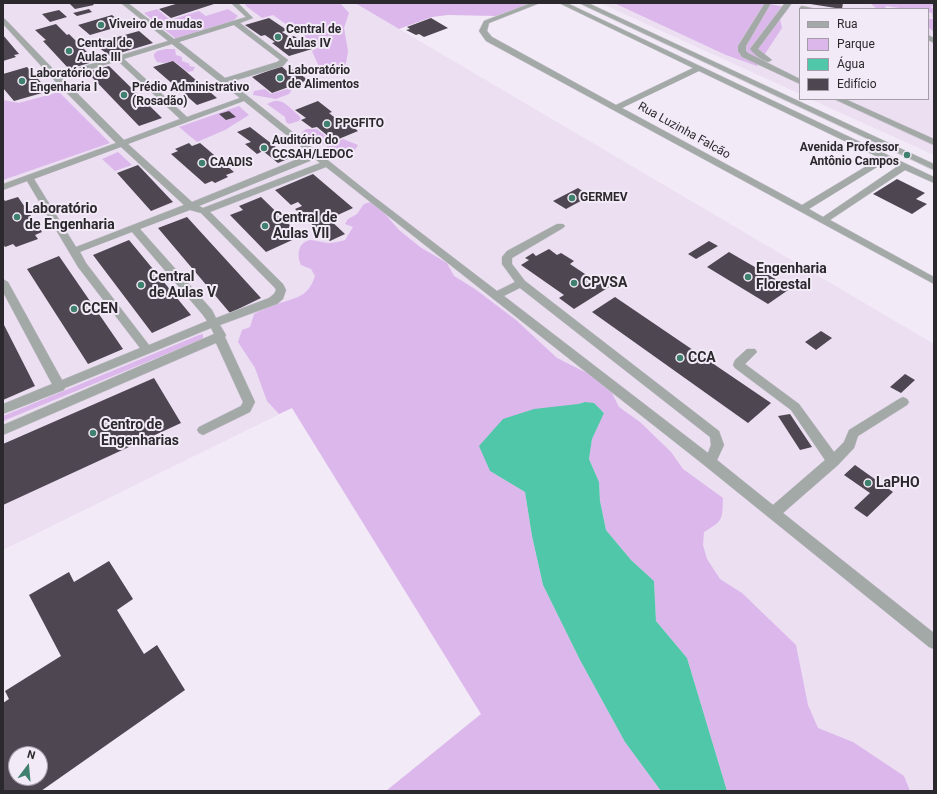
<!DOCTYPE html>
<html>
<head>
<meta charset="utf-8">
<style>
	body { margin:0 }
	#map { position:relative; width:937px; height:794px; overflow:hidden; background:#f2eaf6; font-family:Roboto,sans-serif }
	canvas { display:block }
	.frame { position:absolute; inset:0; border:4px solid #2c292e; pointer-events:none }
	.legend { position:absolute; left:799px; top:8px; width:130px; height:92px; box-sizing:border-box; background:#f2eaf6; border:1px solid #a39da6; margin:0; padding:5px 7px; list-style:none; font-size:12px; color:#2c292e }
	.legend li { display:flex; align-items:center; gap:8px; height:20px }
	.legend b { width:20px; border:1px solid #a39da6 }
	.north { position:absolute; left:8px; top:746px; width:40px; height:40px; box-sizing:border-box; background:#f2eaf6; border:1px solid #a39da6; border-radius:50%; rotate:16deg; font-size:11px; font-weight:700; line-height:16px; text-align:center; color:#2c292e }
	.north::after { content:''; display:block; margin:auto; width:14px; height:18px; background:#40806e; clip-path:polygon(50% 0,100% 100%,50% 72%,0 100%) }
</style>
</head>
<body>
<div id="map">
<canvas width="937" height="794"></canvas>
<div class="frame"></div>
<ul class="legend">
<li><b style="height:5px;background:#a2a9a7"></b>Rua</li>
<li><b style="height:11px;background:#dcb7ec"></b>Parque</li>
<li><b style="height:11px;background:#50c7a8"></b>Água</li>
<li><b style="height:11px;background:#4e4651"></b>Edifício</li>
</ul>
<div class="north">N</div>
</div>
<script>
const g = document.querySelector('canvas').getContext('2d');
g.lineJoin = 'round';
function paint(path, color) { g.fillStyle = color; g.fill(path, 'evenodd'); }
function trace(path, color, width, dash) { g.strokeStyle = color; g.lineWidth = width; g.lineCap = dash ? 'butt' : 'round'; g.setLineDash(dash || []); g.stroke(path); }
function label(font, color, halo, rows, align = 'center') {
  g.font = font + ' Roboto,sans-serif'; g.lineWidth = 4; g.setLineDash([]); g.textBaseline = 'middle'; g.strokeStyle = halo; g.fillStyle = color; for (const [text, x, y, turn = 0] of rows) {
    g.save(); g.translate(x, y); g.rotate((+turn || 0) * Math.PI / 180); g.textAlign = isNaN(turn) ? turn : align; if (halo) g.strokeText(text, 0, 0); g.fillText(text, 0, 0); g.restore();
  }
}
const built = new Path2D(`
	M3,3H355L934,344V791H386L481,714L292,408L3,550Z
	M600,3H934V155L810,99H928V9H800V94Z`);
const green = new Path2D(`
	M248,3H340L349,13L344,28L348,51L345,69L327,74L320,69L312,51L319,47L273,15L262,18L246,6L245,4Z
	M355,3H531L496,16L448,15L432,17L399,29Z
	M614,3H766L789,8L785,13L779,15L782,28L757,66L726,55Z
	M870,3H934V6L930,7L934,9V32L928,27V19H933L932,13L928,12V9H906L886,6L885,9H877Z
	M157,9L170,20L199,11L206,16L228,9L238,16L233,21L179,38H175L144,13Z
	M166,49H175L176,55L182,57V61L190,64L189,66L195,67L193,71L188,72L174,61L164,63L157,62L154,57V54L157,51Z
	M290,88H293L289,94L276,99L253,95L254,91L265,89L271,94Z
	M59,92L110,143L3,180V100L19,103Z
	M274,101C278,101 281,101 284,103C286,104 300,116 301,118L299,121L289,124L286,122L285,117L267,104Z
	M239,106L249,115L225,130L197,142L179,127Z
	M306,129H317L330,140L335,142L343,139L358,145L353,153L337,154L327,149V145L313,142L309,136L301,133Z
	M118,152L132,165L115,171L102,159Z
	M371,202L385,214L399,230L420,247L447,263L454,276L475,289L516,320L557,358L591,375L612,393L619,407L640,422L671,452L683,469L723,498C722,520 724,520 704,532L703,545L707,559L720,579L742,593L796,645L808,705L818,728L853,742L904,776L910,791H727L687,658L656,621L654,581L631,560L606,530L600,501L599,482L589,459L592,439L604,412L585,402L578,404L490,471L525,492L532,536L543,585L580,660L625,742L661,791H386L481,714L292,408L279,414L267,401L255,368L238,342L242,330L250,327L254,314C260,311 267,307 274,305C293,298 308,299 315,276L311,269L301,265C297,256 297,243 310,240C316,240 323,243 329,243C334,243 340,241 345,240L353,227L345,224L348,219L357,214L364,204Z
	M203,334V339L3,421V416L199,335Z`);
const water = new Path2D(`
	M585,402L594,403L604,413L592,439L589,459L599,482L600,501L606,530L631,560L654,581L656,621L687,658L727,791H661L625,742L580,660L543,585L532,536L525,492L490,471L479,446L503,419L534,409L578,404Z`);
const building = new Path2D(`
	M69,3H92L94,5L75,9Z
	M179,3H217L171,18L159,9Z
	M804,3H843L842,9Z
	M89,9L92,12L77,16L73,13Z
	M59,10L67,17L50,22L42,14Z
	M112,15L124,25L90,35L78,25Z
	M269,18L287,30L282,32L290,37L294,36L312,49L289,56L272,43L275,42L265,35L261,36L245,25Z
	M431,18L448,28L424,37L419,34L416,35L406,30L410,29L407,27Z
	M56,24L67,35L69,34L96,61L69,69L43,41L46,40L35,30Z
	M139,31L153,43L110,56L98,47H100L96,43Z
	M3,35L19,54L14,55L16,57L3,61Z
	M173,61L183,69L217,98L197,105L153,67Z
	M109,66L162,118L139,126L87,72Z
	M281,66L287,71L293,69L308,80L272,93L252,77Z
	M27,67L49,91L14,101L3,88V74Z
	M318,101L332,112L329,113L339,121L343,119L358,131L334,141L317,127L312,128L301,120L306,118L295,110Z
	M229,111L236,117L226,120L219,114Z
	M250,127L290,158L278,163L263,151L257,154L245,144L251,142L237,132Z
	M189,143L192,146L200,143L234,172L226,175L228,177L215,183L212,181L205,184L171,154L178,151L175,149Z
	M138,165L173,202L151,211L117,173Z
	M313,174L353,208L329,219L345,234L330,241L295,209L302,206L298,202L291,205L275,190Z
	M897,179L925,193L916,199L927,204L912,214L873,194Z
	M578,188L590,196L566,209L553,201Z
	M18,197L42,232L35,235L38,239L16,247L13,244L5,247L3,244V198L5,201Z
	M261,197L301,236L266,252L230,215L243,210L239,206Z
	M187,217L261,298L230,313L158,228Z
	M129,240L191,315L152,333L93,255Z
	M709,241L718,246L696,259L688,254Z
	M549,249L557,255L561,253L574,261L570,264L591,278L593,276L609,287L574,309L559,298L564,295L521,265L529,260L525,258L533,253L536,256Z
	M729,252L791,288L768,304L707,267Z
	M59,256L123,349L88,364L27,269Z
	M615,297L771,403L748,423L592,312Z
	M3,323L35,386L3,400Z
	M821,331L832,338L816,350L805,342Z
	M905,374L915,380L901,393L890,387Z
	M154,378L181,423L3,505V444Z
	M790,414L812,447L800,450L778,416Z
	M855,465L893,492L867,517L854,508L870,493L844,475Z
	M109,561L133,599L117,610L144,654L157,645L185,690L41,791H4L3,703L9,699L5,691L61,656L29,595L69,572L74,582ZM16,754H40V778H16Z`);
const minor = new Path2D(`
	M121,3H128L174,39L246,17L231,3H238L253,18L240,23L288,60L283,66L230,82L369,193L497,291L515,282L502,264V257L507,251L557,224H563L565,226L563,228L512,258V264L525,281L719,431L724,445L717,460L773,505L825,460L791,410L735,368L733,365L735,360L747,349H755L757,352L745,364L799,404L834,452L844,442L849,430L899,399L903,397L907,399L909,402L907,405L858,436L854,448L838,465L783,513L934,633V649L929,647L704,465L326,167L210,212L283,284L286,290L283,299L277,304L220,325L226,335L225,337L255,402L250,412L207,433L203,435L199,433L197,430L199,427L241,406L243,402L216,343L3,435V425L214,334L211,328L65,388L64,390L3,414V404L52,384L3,292V279L8,282L62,380L140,348L78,267L27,181L3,190V184L116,143L53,79L3,24V18L5,19L58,74L168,41ZM234,25L280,60L277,62L225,78L179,42ZM172,44L240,98L187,117L124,59ZM118,61L180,119L124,140L62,78ZM244,101L310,154L192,202L128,144ZM121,147L184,205L76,247L34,179ZM315,159L320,163L203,208L199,206ZM190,210L201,213L275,288L276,290L274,294L269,298L216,318L212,310L140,229ZM132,232L203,315L207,321L149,345L86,263L80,252ZM520,288L710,437L711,445L708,453L504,296Z
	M531,3H540L489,23L487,31L492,37L616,105L693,68L559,3H567L934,177V183L905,170L830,220L934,277V284L486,41L479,31L484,21ZM699,71L880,158L802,205L622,108ZM887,161L898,166L823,217L809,209Z
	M579,3H588L934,164V170Z
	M765,3H771L746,46V51L748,53L800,79V84L742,57L738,51V46Z
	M785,3H792L758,49L772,60L768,62C761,60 755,55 750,49Z
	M802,6L812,8L813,9H800V7Z
	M928,35L934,38V43L928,40Z
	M834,99H845L934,139V145Z`);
const markers = [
	[101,25,4,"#40806e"],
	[278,37,4,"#40806e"],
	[69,51,4,"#40806e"],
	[280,78,4,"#40806e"],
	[22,81,4,"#40806e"],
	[124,95,4,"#40806e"],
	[327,124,4,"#40806e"],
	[264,148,4,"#40806e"],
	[907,155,4,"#40806e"],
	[202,163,4,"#40806e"],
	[572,198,4,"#40806e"],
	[17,217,4,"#40806e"],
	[265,226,4,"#40806e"],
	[748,277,4,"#40806e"],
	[574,283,4,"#40806e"],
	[141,285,4,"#40806e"],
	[74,309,4,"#40806e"],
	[680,358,4,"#40806e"],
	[93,433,4,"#40806e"],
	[868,483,4,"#40806e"]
];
const farPoinames = [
	["Viveiro de mudas",109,25],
	["Central de",286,30],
	["Aulas IV",286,44],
	["Central de",77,44],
	["Aulas III",77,58],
	["Laboratório",288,71],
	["de Alimentos",288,85],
	["Laboratório de",30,74],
	["Engenharia I",30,88],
	["Prédio Administrativo",132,88],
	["(Rosadão)",132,102],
	["PPGFITO",335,124],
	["Auditório do",272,141],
	["CCSAH/LEDOC",272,155],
	["Avenida Professor",899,148,"right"],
	["Antônio Campos",899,162,"right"],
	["CAADIS",210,163],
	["GERMEV",580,198]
];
const farStreetnames = [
	["Rua Luzinha Falcão",684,131,29]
];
const poiNames = [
	["Laboratório",25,209],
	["de Engenharia",25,225],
	["Central de",273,218],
	["Aulas VII",273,234],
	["Engenharia",756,269],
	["Florestal",756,285],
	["Central",149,277],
	["de Aulas V",149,293],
	["CPVSA",582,283],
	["CCEN",82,309],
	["CCA",688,358],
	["Centro de",101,425],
	["Engenharias",101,441],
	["LaPHO",876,483]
];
paint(built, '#ecdff2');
paint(green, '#dcb7ec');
paint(water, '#50c7a8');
paint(building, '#4e4651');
trace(minor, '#cec7d2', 1);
paint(minor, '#a2a9a7');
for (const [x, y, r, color] of markers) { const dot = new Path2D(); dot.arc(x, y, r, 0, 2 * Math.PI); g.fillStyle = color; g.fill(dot); trace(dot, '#f2eaf6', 1.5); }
label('bold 12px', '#2c292e', '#f2eaf6', farPoinames, 'left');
label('12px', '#2c292e', '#f2eaf6', farStreetnames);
label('bold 14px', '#2c292e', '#f2eaf6', poiNames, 'left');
</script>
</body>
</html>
